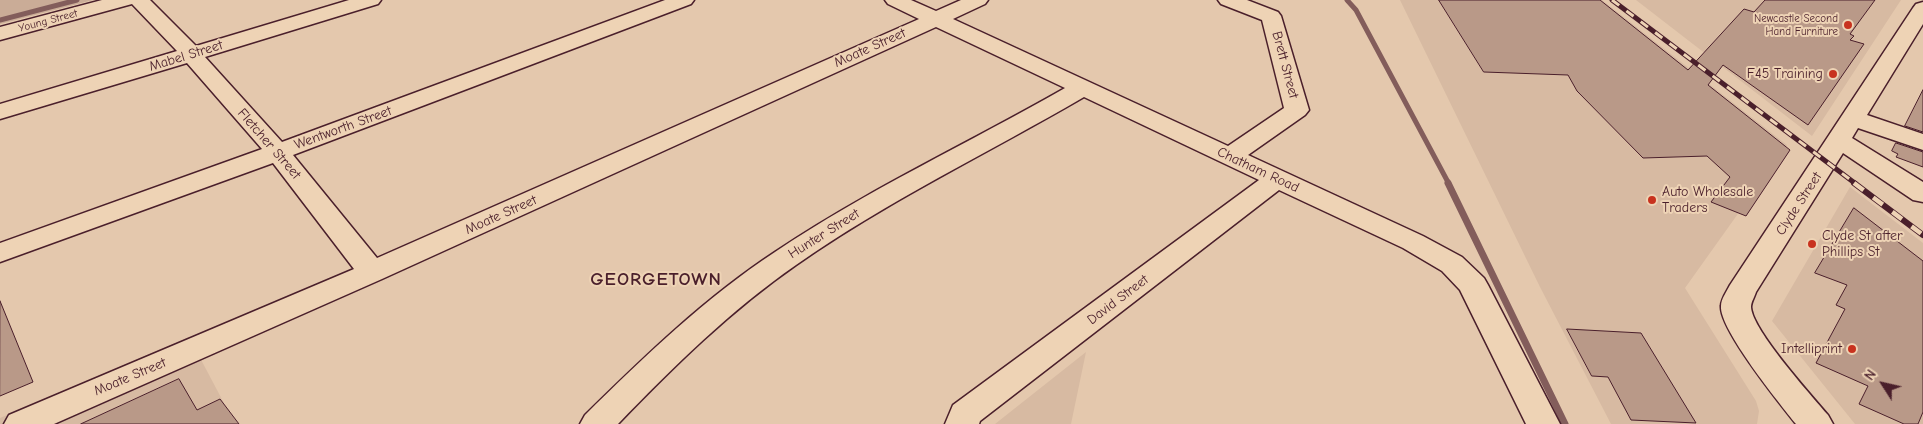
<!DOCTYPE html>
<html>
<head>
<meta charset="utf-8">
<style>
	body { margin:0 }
	#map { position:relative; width:1923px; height:424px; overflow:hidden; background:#e4c8ad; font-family:"Comic Neue",sans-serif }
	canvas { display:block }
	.north { position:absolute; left:1858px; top:359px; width:50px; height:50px; -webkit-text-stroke:4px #eed3b5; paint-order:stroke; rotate:305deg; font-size:14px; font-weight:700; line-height:20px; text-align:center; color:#4a1f2b }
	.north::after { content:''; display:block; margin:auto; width:18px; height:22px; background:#4a1f2b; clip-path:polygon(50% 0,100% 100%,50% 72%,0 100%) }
</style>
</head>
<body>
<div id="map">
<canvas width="1923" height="424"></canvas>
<div class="north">N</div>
</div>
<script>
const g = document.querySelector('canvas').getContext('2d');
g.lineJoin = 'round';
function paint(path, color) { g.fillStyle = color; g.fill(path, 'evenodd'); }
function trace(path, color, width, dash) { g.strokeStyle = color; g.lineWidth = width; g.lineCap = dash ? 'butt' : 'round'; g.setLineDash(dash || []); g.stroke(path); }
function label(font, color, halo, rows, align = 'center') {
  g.font = font + ' "Comic Neue",sans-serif'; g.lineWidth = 4; g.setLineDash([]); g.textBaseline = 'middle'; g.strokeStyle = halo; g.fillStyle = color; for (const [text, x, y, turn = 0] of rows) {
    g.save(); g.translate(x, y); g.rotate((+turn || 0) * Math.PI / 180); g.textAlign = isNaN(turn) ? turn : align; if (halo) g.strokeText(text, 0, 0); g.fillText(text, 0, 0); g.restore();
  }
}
const built = new Path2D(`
	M1400,0H1602L1787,145L1685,288L1756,401L1759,411L1757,424H1611L1540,287Z
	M1636,0H1901L1812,136Z
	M1850,187L1923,243V424H1855L1772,321Z
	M189,337L235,424H0V418Z
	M1086,352L1071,424H995Z`);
const green = new Path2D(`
	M0,0H93L0,24Z`);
const streamFar1 = new Path2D(`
	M1347,0L1356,10L1449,184
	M0,20L77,0`);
const stream = new Path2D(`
	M1448,183L1565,424`);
const building = new Path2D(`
	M1439,0H1600L1688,70L1744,9L1754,12L1765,0H1875L1850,34L1854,36L1850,40L1864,44L1808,125L1723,65L1708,85L1790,150L1746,216L1711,202L1730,177L1707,156L1643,158L1577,91L1568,75L1484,72Z
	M1923,90V132L1905,126Z
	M1896,143L1923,152V167L1896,157L1898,154L1892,151Z
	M1854,208L1923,261V412L1918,424H1904L1859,404L1868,386L1816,363L1845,309L1836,305L1847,285L1815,273Z
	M0,301L33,382L0,396Z
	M1567,329L1641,333L1696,423L1631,420L1608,377L1592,376Z
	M179,379L197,410L220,399L239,424H81Z`);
const minor = new Path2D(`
	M102,0H150L196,46L349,0H381L378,4L205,57L282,142L665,0H694L691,4L293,155L377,258L919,19L888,4L885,0H911L936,11L961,0H988L985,4L953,19L1228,146L1284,108L1262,20L1221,4L1218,0H1247L1278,12L1281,16L1309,110L1305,115L1248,155L1423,236L1462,257L1484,278L1488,285L1560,424H1526L1460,290L1442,271L1403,248L1279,190L980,421L979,424H945L953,405L1259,180L1084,97C988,153 887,201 796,265C731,310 673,367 618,424H580L585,415C644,357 705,298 775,252C867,190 969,143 1065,88L936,27L382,279L54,424H4L9,415L354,269L273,163L0,262V243L262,149L187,63L0,119V104L177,51L132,4L0,40V27Z
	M1923,2V24L1867,115L1923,134V150L1858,128L1852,138L1923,182V202L1913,200L1843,153L1756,292C1755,296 1751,302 1751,307C1752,330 1812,396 1828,415L1833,424H1796C1780,404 1719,329 1721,306C1721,299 1727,291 1730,285L1913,8L1916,4Z`);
const railFar1 = new Path2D(`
	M1612,0L1856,184`);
const rail = new Path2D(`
	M1854,183L1923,235`);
const markers = [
	[1848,25,5,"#c8321e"],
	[1833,74,5,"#c8321e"],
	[1652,200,5,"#c8321e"],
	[1812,244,5,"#c8321e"],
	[1852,349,5,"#c8321e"]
];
const farPoinames = [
	["Newcastle Second",1838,19],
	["Hand Furniture",1838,32]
];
const farStreetnames = [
	["Young Street",48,21,-15]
];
const streetNames = [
	["Moate Street",870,48,-24],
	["Mabel Street",186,56,-17],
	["Brett Street",1285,65,75],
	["Wentworth Street",343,128,-20],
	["Fletcher Street",269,144,49],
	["Chatham Road",1258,170,25],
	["Clyde Street",1799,204,-57],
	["Moate Street",501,215,-24],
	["Hunter Street",824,234,-32],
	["David Street",1118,300,-37],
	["Moate Street",130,377,-23]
];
const poiNames = [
	["F45 Training",1823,74],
	["Auto Wholesale",1662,192,"left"],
	["Traders",1662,208,"left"],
	["Clyde St after",1822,236,"left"],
	["Phillips St",1822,252,"left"],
	["Intelliprint",1842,349]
];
const districtNames = [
	["GEORGETOWN",656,280]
];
paint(built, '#d7baa2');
paint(green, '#caac97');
trace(streamFar1, '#835d5b', 5);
trace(stream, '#835d5b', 7);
paint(building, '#b99988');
trace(building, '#4a1f2b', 1);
trace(minor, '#4a1f2b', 3);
paint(minor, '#eed3b5');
trace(railFar1, '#4a1f2b', 5);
trace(rail, '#4a1f2b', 6);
trace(railFar1, '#eed3b5', 3, [9]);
trace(rail, '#eed3b5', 4.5, [12]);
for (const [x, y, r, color] of markers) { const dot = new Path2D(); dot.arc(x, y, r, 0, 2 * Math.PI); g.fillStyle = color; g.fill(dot); trace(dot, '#eed3b5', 2); }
label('11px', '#4a1f2b', '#eed3b5', farPoinames, 'right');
label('11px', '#4a1f2b', '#eed3b5', farStreetnames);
label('14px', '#4a1f2b', '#eed3b5', streetNames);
label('14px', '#4a1f2b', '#eed3b5', poiNames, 'right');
g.letterSpacing = '1px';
label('bold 19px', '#4a1f2b', '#eed3b5', districtNames);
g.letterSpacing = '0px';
</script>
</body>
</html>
